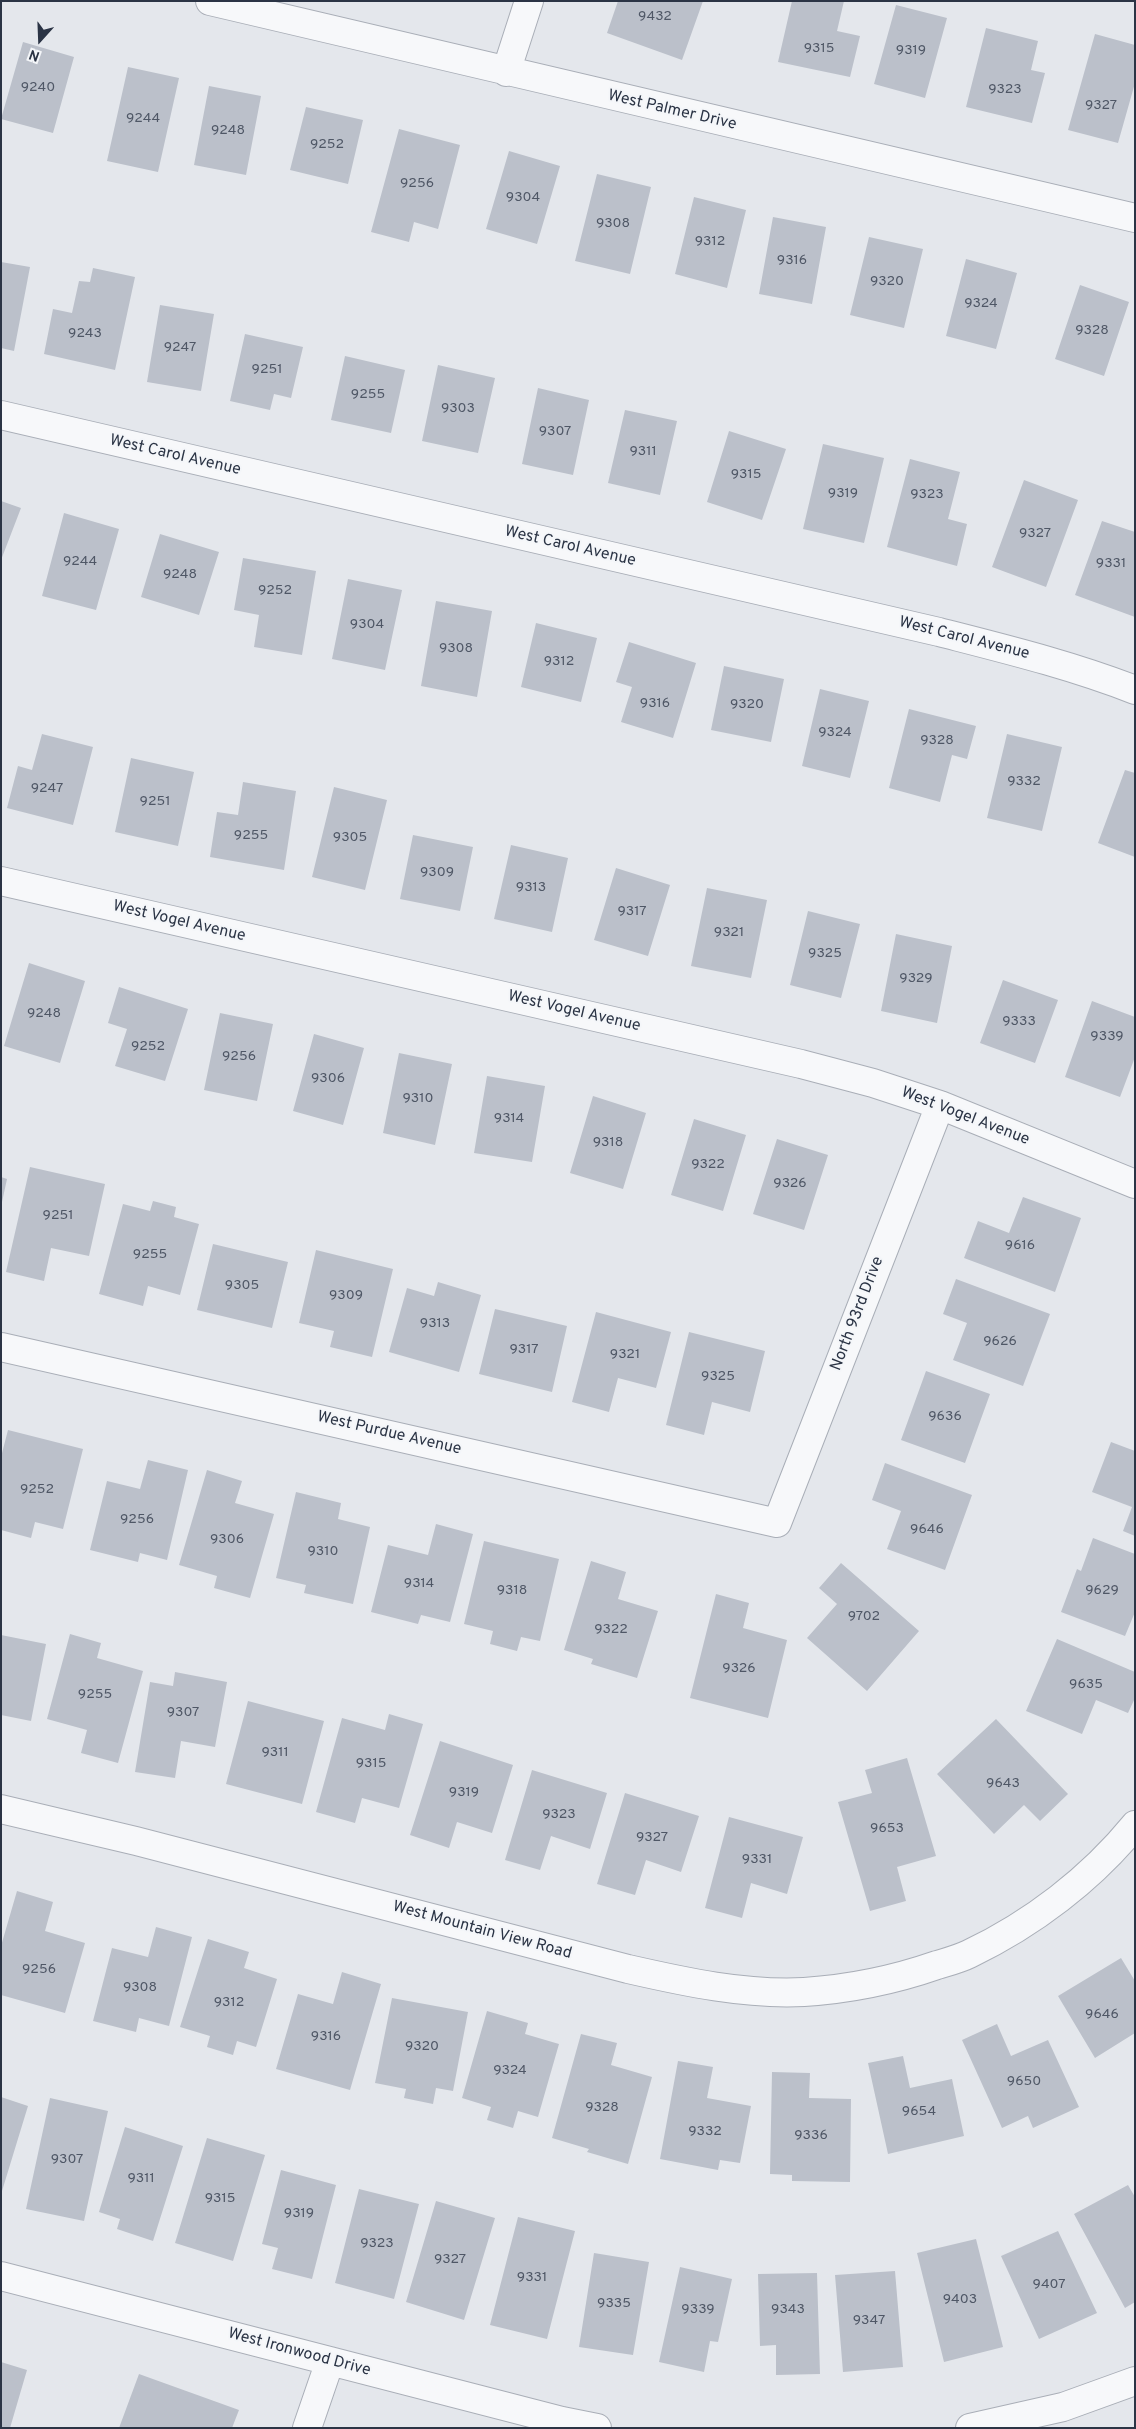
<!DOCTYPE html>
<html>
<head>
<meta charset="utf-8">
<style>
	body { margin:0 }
	#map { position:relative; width:1136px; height:2429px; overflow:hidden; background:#e4e7ec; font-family:Overpass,sans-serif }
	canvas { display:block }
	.frame { position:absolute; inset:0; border:2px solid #2b3445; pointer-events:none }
	.north { position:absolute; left:15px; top:15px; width:50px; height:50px; -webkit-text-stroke:4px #f4f6f9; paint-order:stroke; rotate:200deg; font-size:14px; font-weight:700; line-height:20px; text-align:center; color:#2b3445 }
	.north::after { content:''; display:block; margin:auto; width:18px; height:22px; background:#2b3445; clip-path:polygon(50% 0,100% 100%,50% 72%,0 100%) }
</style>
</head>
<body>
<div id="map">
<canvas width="1136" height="2429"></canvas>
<div class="frame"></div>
<div class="north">N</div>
</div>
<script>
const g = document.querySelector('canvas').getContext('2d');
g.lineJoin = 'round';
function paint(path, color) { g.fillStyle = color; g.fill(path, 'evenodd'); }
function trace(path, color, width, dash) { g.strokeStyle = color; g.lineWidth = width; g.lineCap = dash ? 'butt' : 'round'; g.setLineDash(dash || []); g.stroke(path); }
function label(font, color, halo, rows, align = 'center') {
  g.font = font + ' Overpass,sans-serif'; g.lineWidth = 4; g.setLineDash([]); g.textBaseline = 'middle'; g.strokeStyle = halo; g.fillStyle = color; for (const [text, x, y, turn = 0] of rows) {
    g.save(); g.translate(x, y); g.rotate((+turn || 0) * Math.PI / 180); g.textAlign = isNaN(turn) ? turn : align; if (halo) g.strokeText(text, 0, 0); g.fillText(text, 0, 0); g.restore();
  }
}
const building = new Path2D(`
	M618,1H703L682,60L607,33Z
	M792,1H844L837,31L860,36L850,77L778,62Z
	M896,5L947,18L925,98L874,84Z
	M986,28L1038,41L1031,70L1045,73L1032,123L966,107Z
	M1095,34L1135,45V83L1118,143L1068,130Z
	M23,42L74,57L53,133L1,119Z
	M128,67L179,78L158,172L107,161Z
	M209,86L261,96L246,175L194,165Z
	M306,107L363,120L348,184L290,170Z
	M399,129L460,145L438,229L414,222L409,242L371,232Z
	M509,151L560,166L537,244L486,229Z
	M597,174L651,187L630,274L575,261Z
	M694,197L746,210L727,288L675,274Z
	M773,217L826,227L812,304L759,294Z
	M869,237L923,249L904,328L850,315Z
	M966,259L1017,273L996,349L946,336Z
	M1,262L30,267L14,351L1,348Z
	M93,268L135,277L115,370L44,354L53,309L72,313L79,281L90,282Z
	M1080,285L1129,302L1104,376L1055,359Z
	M160,305L214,314L201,391L147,382Z
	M245,334L303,347L291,398L274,394L270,410L230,401Z
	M345,356L405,370L391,433L331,420Z
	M438,365L495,378L478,453L422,441Z
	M538,388L589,400L573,475L522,464Z
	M625,410L677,421L660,495L608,483Z
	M729,431L786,449L762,520L707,502Z
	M823,444L884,458L864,543L803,529Z
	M910,459L960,472L948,519L967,524L957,566L887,547Z
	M1024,480L1078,500L1046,587L992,567Z
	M1,501L21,508L1,560Z
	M64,513L119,529L96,610L42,596Z
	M1102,521L1135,532V617L1075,595Z
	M160,534L219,552L199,615L141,597Z
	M243,558L316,571L302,655L254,647L259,615L234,610Z
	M348,579L402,590L385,670L332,659Z
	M436,601L492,611L477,697L421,686Z
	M536,623L597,638L581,702L521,687Z
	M629,642L696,663L673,738L621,722L632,687L616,682Z
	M724,666L784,679L771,742L711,730Z
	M820,689L869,701L850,778L802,766Z
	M909,709L976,726L967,759L952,755L940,802L889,788Z
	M42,734L93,747L73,825L7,808L18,766L32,770Z
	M1007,734L1062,747L1042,831L987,818Z
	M131,758L194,772L178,846L115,832Z
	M1125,770L1135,773V857L1098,843Z
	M243,782L296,791L284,870L210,857L217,812L238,815Z
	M334,787L387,800L365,890L312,877Z
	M413,835L473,847L460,911L400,899Z
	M511,845L568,858L552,932L494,919Z
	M616,868L670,885L648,956L594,940Z
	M707,888L767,900L751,978L691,966Z
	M808,911L860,924L841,998L790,985Z
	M896,934L952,946L937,1023L881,1011Z
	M29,963L85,981L60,1063L4,1046Z
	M1003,980L1058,1000L1035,1063L980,1043Z
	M119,987L188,1009L165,1081L115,1066L127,1029L108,1023Z
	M1092,1001L1135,1017V1057L1120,1097L1065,1077Z
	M220,1013L273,1024L257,1101L204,1090Z
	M314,1034L364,1048L343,1125L293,1111Z
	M399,1053L452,1064L435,1145L383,1133Z
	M487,1076L545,1086L532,1162L474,1153Z
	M593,1096L646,1113L623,1189L570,1173Z
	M694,1119L746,1135L723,1211L671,1195Z
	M777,1139L828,1155L804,1230L753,1214Z
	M30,1167L105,1184L89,1256L51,1248L44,1281L6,1272Z
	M1,1177L7,1179L2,1202H1Z
	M1023,1197L1081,1218L1055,1292L964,1258L978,1221L1009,1233Z
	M153,1201L176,1207L174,1217L199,1224L180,1295L148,1286L143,1306L99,1294L123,1204L150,1211Z
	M213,1244L288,1262L272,1328L197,1310Z
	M316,1250L393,1269L372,1357L330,1347L334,1331L299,1323Z
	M956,1279L1050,1314L1023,1386L953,1360L967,1323L943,1314Z
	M438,1282L481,1295L459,1372L389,1352L407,1288L434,1296Z
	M495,1309L567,1326L552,1392L479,1374Z
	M596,1312L671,1332L656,1388L618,1378L609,1412L572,1402Z
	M689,1332L765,1351L750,1412L712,1402L704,1435L666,1425Z
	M926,1371L990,1394L965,1463L901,1440Z
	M8,1430L83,1449L63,1529L35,1522L31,1538L1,1530V1457Z
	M1111,1442L1135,1451V1536L1123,1531L1132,1507L1092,1492Z
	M148,1460L188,1470L167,1560L140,1553L138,1562L90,1550L107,1481L140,1489Z
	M885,1463L972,1495L945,1570L887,1549L901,1511L872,1500Z
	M207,1470L242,1481L235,1503L274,1514L250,1598L214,1588L217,1576L179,1565Z
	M296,1492L341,1503L338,1519L370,1527L353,1604L304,1593L306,1585L276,1578Z
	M436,1524L473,1534L450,1622L421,1615L418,1624L371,1612L388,1545L428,1555Z
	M1093,1538L1135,1554V1612L1125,1636L1061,1612L1077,1569L1081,1571Z
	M484,1541L559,1559L540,1641L521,1637L517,1651L490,1644L493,1631L464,1624Z
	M591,1561L626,1572L618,1599L658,1611L637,1678L591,1664L593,1659L564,1650Z
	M841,1563L919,1631L867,1691L807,1638L837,1604L819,1588Z
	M716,1594L749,1603L743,1628L787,1640L768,1718L690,1698Z
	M70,1634L101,1643L97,1658L143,1671L118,1763L81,1753L87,1730L47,1719Z
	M1,1635L46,1644L31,1721L1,1715Z
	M1057,1639L1135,1672V1698L1128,1713L1096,1700L1082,1734L1026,1711Z
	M175,1672L227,1682L215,1747L181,1741L175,1778L135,1772L150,1682L173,1686Z
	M248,1701L324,1721L302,1804L226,1784Z
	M389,1714L423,1724L399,1808L362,1798L355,1823L316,1812L342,1718L385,1730Z
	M996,1719L1068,1794L1040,1821L1024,1805L994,1834L937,1774Z
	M440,1741L513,1765L492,1833L457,1822L449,1848L410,1835Z
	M907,1758L936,1856L897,1867L906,1901L870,1911L838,1802L872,1793L865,1770Z
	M532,1770L607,1793L590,1849L551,1836L540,1870L505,1860Z
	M625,1793L699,1816L681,1872L646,1860L635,1895L597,1884Z
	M729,1817L803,1837L787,1894L751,1883L742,1918L705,1908Z
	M17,1891L53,1902L45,1931L85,1943L65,2013L1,1995V1946Z
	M156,1927L192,1937L169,2026L139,2018L136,2032L93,2021L112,1948L148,1957Z
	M208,1939L249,1952L244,1968L277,1979L256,2047L237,2041L233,2055L207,2047L210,2036L180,2027Z
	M1121,1958L1135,1981V2033L1095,2058L1058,1996Z
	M342,1972L381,1984L350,2090L276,2069L298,1994L333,2004Z
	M392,1998L468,2012L453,2091L436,2088L433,2104L404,2098L406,2089L375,2083Z
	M487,2011L528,2023L525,2034L559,2044L538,2117L518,2111L513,2128L487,2120L491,2107L462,2098Z
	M997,2024L1011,2056L1048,2040L1079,2107L1033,2128L1028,2116L1002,2128L962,2040Z
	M581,2034L617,2043L611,2065L652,2077L628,2164L587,2152L589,2149L552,2138Z
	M903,2056L910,2088L952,2079L964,2136L888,2154L868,2063Z
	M678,2061L713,2067L707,2098L751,2106L740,2163L720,2160L718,2170L660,2159Z
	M772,2072L810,2073L809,2098L851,2099L850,2182L792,2181V2175L770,2174Z
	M1,2097L28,2106L2,2191H1Z
	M50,2098L108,2111L84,2221L26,2209Z
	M125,2127L183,2146L153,2241L117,2229L120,2219L99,2212Z
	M207,2138L265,2155L233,2261L175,2243Z
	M281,2170L336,2185L312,2279L272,2269L278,2248L262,2244Z
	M1128,2185L1135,2197V2302L1125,2308L1074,2214Z
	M359,2189L419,2204L394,2299L335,2283Z
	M436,2201L495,2218L464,2320L406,2302Z
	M518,2217L575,2231L547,2339L490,2325Z
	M1058,2231L1097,2313L1039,2339L1001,2256Z
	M976,2239L1003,2347L944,2362L917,2253Z
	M594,2253L649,2262L633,2355L579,2347Z
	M680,2267L732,2279L718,2342L710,2341L704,2372L659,2362Z
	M895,2271L903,2367L843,2372L835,2275Z
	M817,2273L820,2374L776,2375V2345L760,2346L758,2274Z
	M1,2362L27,2370L10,2428H1Z
	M139,2374L239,2410L232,2428H119Z`);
const street = new Path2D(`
	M210,1L1135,218
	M506,72L529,1
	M1,415L939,632C1005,649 1071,665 1135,690
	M1,881L801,1064L873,1083L940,1105L1135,1184
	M1,1347L777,1523L940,1105
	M1,1809L136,1841L628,1969C685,1982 745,1995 804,1992C849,1989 894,1980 937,1965C947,1962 959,1959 969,1954C1032,1924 1091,1879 1135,1825
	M1,2276L562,2421L597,2428
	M307,2428L330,2361
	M970,2428L1063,2407L1135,2381`);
const numberNames = [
	["9432",655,17],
	["9315",819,49],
	["9319",911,51],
	["9240",38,88],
	["9323",1005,90],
	["9327",1101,106],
	["9244",143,119],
	["9248",228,131],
	["9252",327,145],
	["9256",417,184],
	["9304",523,198],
	["9308",613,224],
	["9312",710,242],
	["9316",792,261],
	["9320",887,282],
	["9324",981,304],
	["9328",1092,331],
	["9243",85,334],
	["9247",180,348],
	["9251",267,370],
	["9255",368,395],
	["9303",458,409],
	["9307",555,432],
	["9311",643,452],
	["9315",746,475],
	["9319",843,494],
	["9323",927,495],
	["9327",1035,534],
	["9244",80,562],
	["9331",1111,564],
	["9248",180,575],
	["9252",275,591],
	["9304",367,625],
	["9308",456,649],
	["9312",559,662],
	["9316",655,704],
	["9320",747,705],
	["9324",835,733],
	["9328",937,741],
	["9332",1024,782],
	["9247",47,789],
	["9251",155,802],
	["9255",251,836],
	["9305",350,838],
	["9309",437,873],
	["9313",531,888],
	["9317",632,912],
	["9321",729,933],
	["9325",825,954],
	["9329",916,979],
	["9248",44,1014],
	["9333",1019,1022],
	["9339",1107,1037],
	["9252",148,1047],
	["9256",239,1057],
	["9306",328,1079],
	["9310",418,1099],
	["9314",509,1119],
	["9318",608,1143],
	["9322",708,1165],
	["9326",790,1184],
	["9251",58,1216],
	["9616",1020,1246],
	["9255",150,1255],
	["9305",242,1286],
	["9309",346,1296],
	["9313",435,1324],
	["9626",1000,1342],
	["9317",524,1350],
	["9321",625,1355],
	["9325",718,1377],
	["9636",945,1417],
	["9252",37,1490],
	["9256",137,1520],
	["9646",927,1530],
	["9306",227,1540],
	["9310",323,1552],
	["9314",419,1584],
	["9318",512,1591],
	["9629",1102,1591],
	["9702",864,1617],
	["9322",611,1630],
	["9326",739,1669],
	["9635",1086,1685],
	["9255",95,1695],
	["9307",183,1713],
	["9311",275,1753],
	["9315",371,1764],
	["9643",1003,1784],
	["9319",464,1793],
	["9323",559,1815],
	["9653",887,1829],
	["9327",652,1838],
	["9331",757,1860],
	["9256",39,1970],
	["9308",140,1988],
	["9312",229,2003],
	["9646",1102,2015],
	["9316",326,2037],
	["9320",422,2047],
	["9324",510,2071],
	["9650",1024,2082],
	["9328",602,2108],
	["9654",919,2112],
	["9332",705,2132],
	["9336",811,2136],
	["9307",67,2160],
	["9311",141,2179],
	["9315",220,2199],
	["9319",299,2214],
	["9323",377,2244],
	["9327",450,2260],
	["9331",532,2278],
	["9407",1049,2285],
	["9403",960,2300],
	["9335",614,2304],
	["9339",698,2310],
	["9343",788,2310],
	["9347",869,2321]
];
const streetNames = [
	["West Palmer Drive",672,111,13],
	["West Carol Avenue",175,456,13],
	["West Carol Avenue",570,547,13],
	["West Carol Avenue",964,639,14],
	["West Vogel Avenue",179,922,13],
	["West Vogel Avenue",574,1012,13],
	["West Vogel Avenue",965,1117,21],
	["North 93rd Drive",858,1314,-69],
	["West Purdue Avenue",389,1434,13],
	["West Mountain View Road",482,1931,15],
	["West Ironwood Drive",299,2353,15]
];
paint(building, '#bbc0ca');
trace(street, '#a9aeb7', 30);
trace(street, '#f7f8fa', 28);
label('14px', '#4f5766', null, numberNames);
label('16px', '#2b3445', '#f4f6f9', streetNames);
</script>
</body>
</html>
